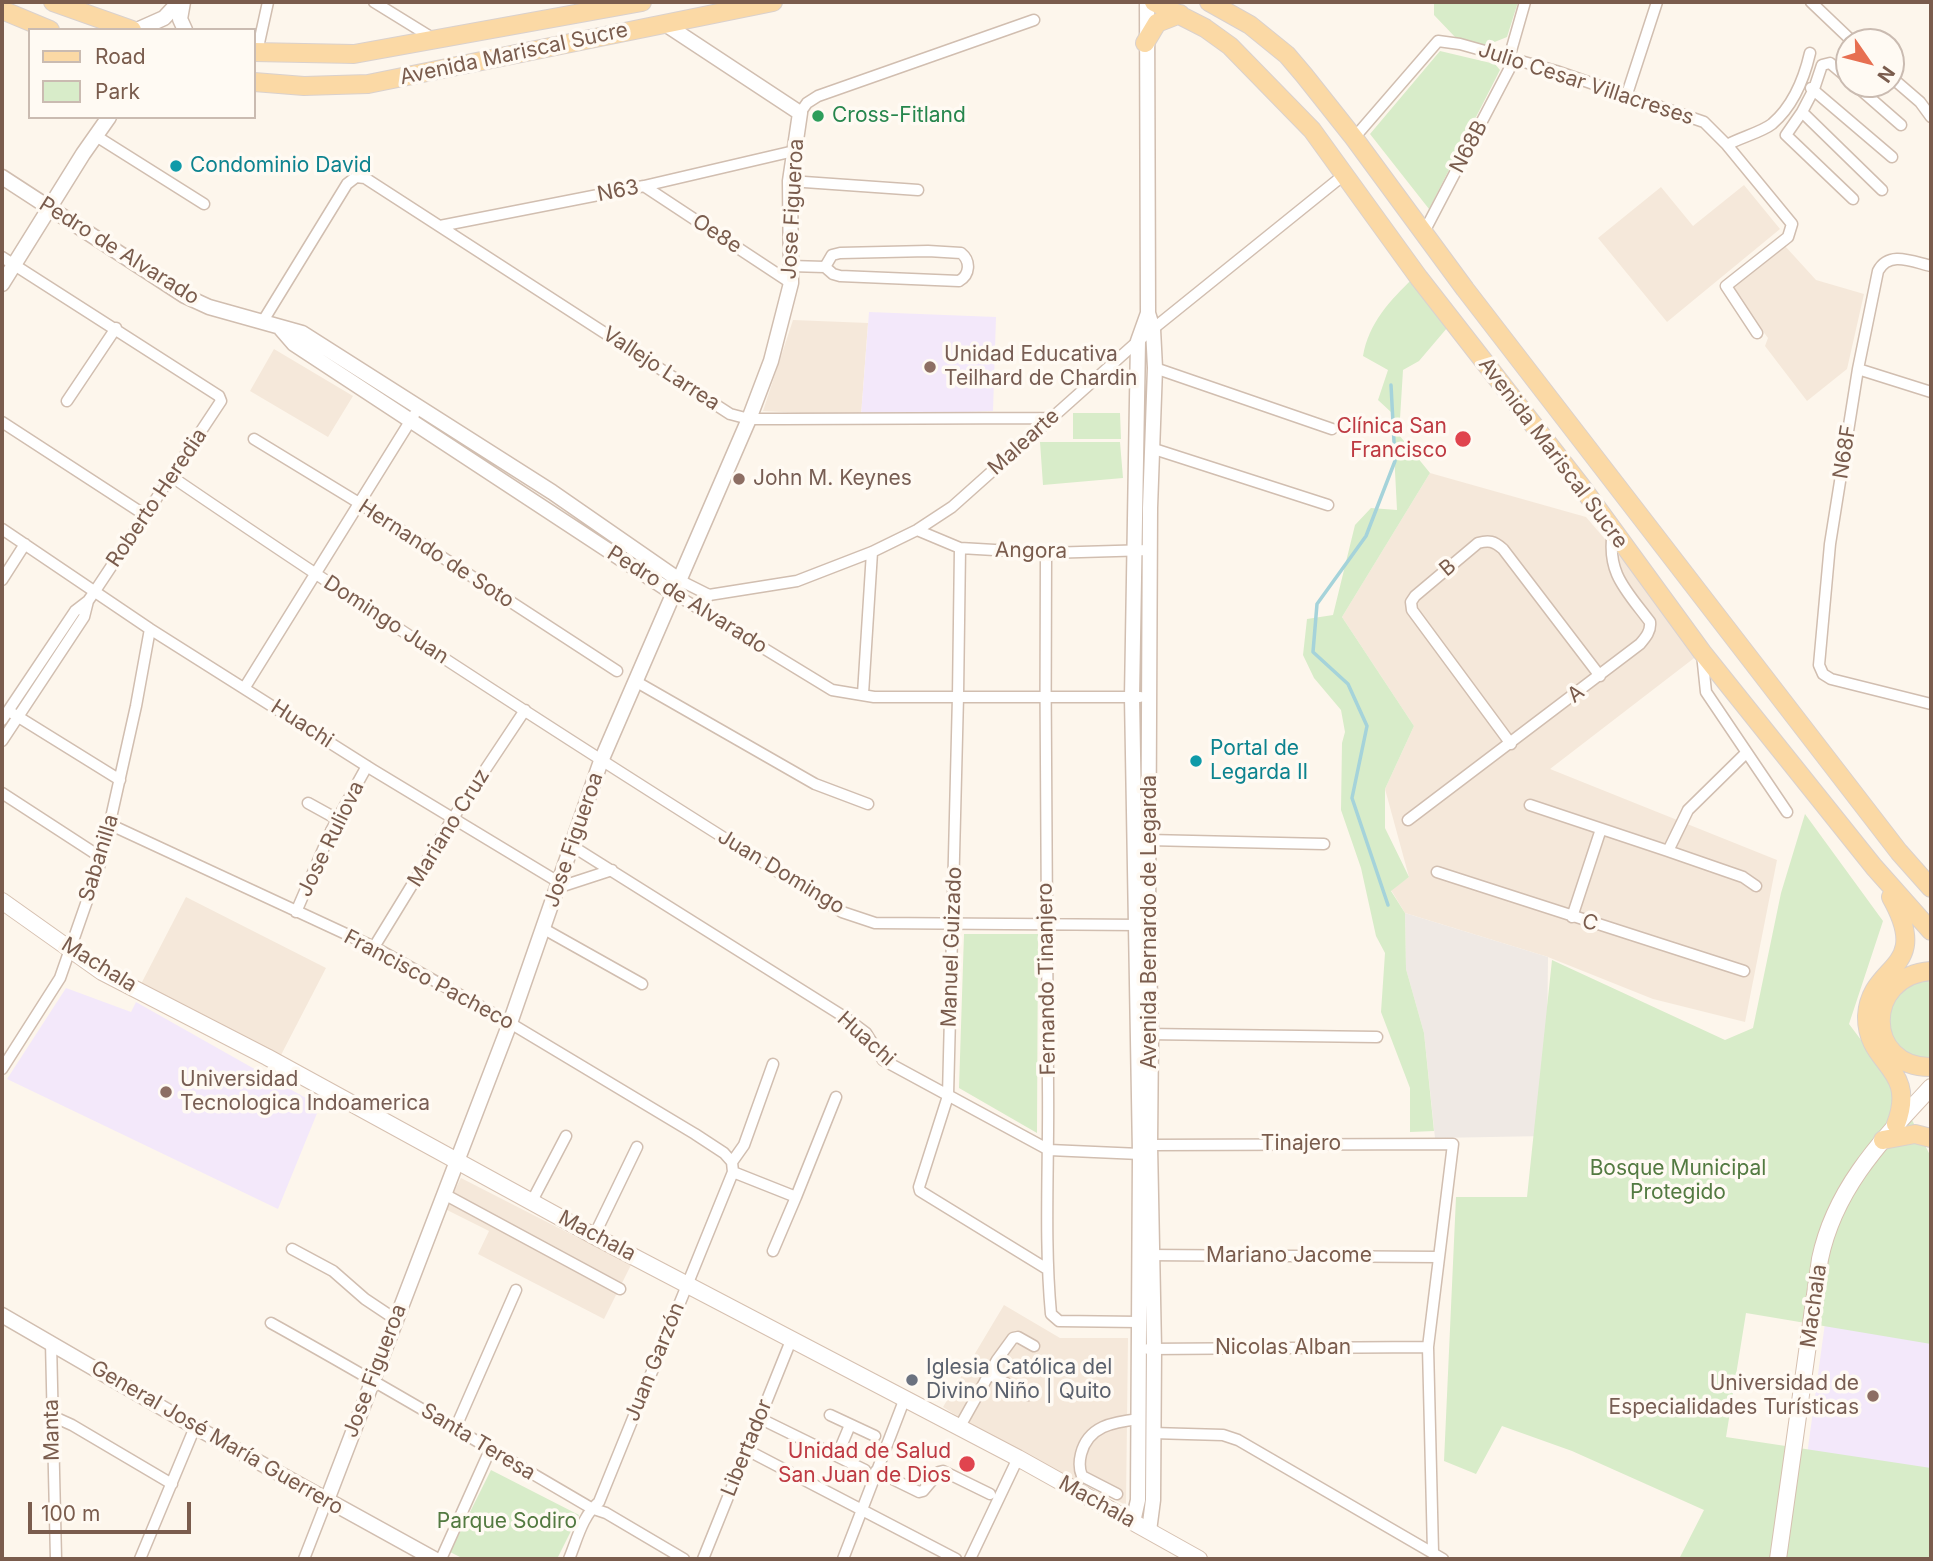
<!DOCTYPE html>
<html>
<head>
<meta charset="utf-8">
<style>
	body { margin:0 }
	#map { position:relative; width:1933px; height:1561px; overflow:hidden; background:#fdf6ec; font-family:Inter,sans-serif }
	canvas { display:block }
	.frame { position:absolute; inset:0; border:4px solid #7a5c4d; pointer-events:none }
	.legend { position:absolute; left:28px; top:28px; width:228px; height:91px; box-sizing:border-box; background:#fffaf3; border:2px solid #cabbb1; margin:0; padding:9px 12px; list-style:none; font-size:21px; color:#7a5c4d }
	.legend li { display:flex; align-items:center; gap:14px; height:35px }
	.legend b { width:35px; border:2px solid #cabbb1 }
	.north { position:absolute; left:1835px; top:28px; width:70px; height:70px; box-sizing:border-box; background:#fffaf3; border:2px solid #cabbb1; border-radius:50%; rotate:125deg; font-size:19px; font-weight:700; line-height:28px; text-align:center; color:#7a5c4d }
	.north::after { content:''; display:block; margin:auto; width:24px; height:32px; background:#e76f51; clip-path:polygon(50% 0,100% 100%,50% 72%,0 100%) }
	.scale { position:absolute; left:28px; top:1502px; width:163px; height:32px; box-sizing:border-box; border:4px solid #7a5c4d; border-top:0; padding-left:9px; font-size:21px; line-height:24px; white-space:nowrap; color:#7a5c4d; -webkit-text-stroke:5px #fffaf3; paint-order:stroke }
</style>
</head>
<body>
<div id="map">
<canvas width="1933" height="1561"></canvas>
<div class="frame"></div>
<ul class="legend">
<li><b style="height:9px;background:#fbd9a5"></b>Road</li>
<li><b style="height:19px;background:#d8ecc9"></b>Park</li>
</ul>
<div class="north">N</div>
<div class="scale">100 m</div>
</div>
<script>
const g = document.querySelector('canvas').getContext('2d');
g.lineJoin = 'round';
function paint(path, color) { g.fillStyle = color; g.fill(path, 'evenodd'); }
function trace(path, color, width, dash) { g.strokeStyle = color; g.lineWidth = width; g.lineCap = dash ? 'butt' : 'round'; g.setLineDash(dash || []); g.stroke(path); }
function label(font, color, halo, rows, align = 'center') {
  g.font = font + ' Inter,sans-serif'; g.lineWidth = 7; g.setLineDash([]); g.textBaseline = 'middle'; g.strokeStyle = halo; g.fillStyle = color; for (const [text, x, y, turn = 0] of rows) {
    g.save(); g.translate(x, y); g.rotate((+turn || 0) * Math.PI / 180); g.textAlign = isNaN(turn) ? turn : align; if (halo) g.strokeText(text, 0, 0); g.fillText(text, 0, 0); g.restore();
  }
}
const residential = new Path2D(`
	M1744,185L1780,229L1667,322L1598,238L1661,187L1693,226Z
	M1785,246L1816,280L1864,294L1847,369L1807,401L1765,346L1768,338L1730,287Z
	M793,320L868,323L861,416L763,411Z
	M274,349L353,396L328,437L250,391Z
	M1430,473L1586,517L1702,652L1550,769L1777,860L1745,1022L1653,999L1548,957L1405,913L1391,890L1409,877L1385,789L1414,726L1342,617Z
	M186,897L326,968L281,1055L141,984Z
	M461,1178L631,1265L604,1319L478,1254L489,1231L445,1209Z
	M1004,1305L1060,1338H1128L1126,1505L1006,1447L943,1407Z`);
const industrial = new Path2D(`
	M1405,913L1548,957L1546,1136L1435,1138L1424,1033L1406,969Z`);
const education = new Path2D(`
	M869,312L996,317L993,411L861,416Z
	M66,988L131,1012L136,1002L320,1106L278,1209L7,1079Z
	M1825,1323L1931,1337V1471L1807,1455Z`);
const green = new Path2D(`
	M1434,2H1518L1507,37L1482,47L1455,37L1434,15Z
	M1440,51L1495,64L1500,70L1429,209L1370,134Z
	M1414,277L1453,321L1419,361L1403,370L1399,435L1430,473L1342,617L1414,726L1385,789V828L1409,877L1391,891L1405,913L1406,969L1424,1033L1434,1131L1410,1132V1088L1381,1012L1385,953L1376,936L1361,868L1341,810L1342,743L1345,732L1341,710L1314,678L1303,655L1307,619L1333,615L1355,525L1371,508L1397,510L1392,413L1378,400L1388,370L1363,356C1369,322 1390,301 1414,277Z
	M1073,413H1120L1121,439H1073Z
	M1040,442H1120L1123,478L1043,485Z
	M1805,814L1883,921L1849,1024L1892,1081L1931,1157V1344L1746,1313L1726,1437L1931,1468V1559H1679L1704,1510L1572,1451L1502,1426L1476,1474L1444,1461L1456,1197H1527L1552,960L1725,1040L1753,1028L1781,893Z
	M964,934H1038L1037,1133L959,1088Z
	M1931,974V1063C1925,1062 1915,1062 1910,1058C1889,1044 1880,1008 1901,990C1909,983 1922,979 1931,974Z
	M491,1470L579,1515L557,1559H464L450,1552Z`);
const stream = new Path2D(`
	M1388,905L1352,798L1367,726L1348,684L1313,652L1317,604L1366,536L1395,461L1391,385`);
const minor = new Path2D(`
	M374,2L434,39
	M1811,2L1853,42
	M257,52L268,2
	M1509,58L1525,2
	M1891,77L1920,102L1931,117
	M1849,79L1830,63L1822,65L1814,89L1802,112L1786,135L1853,199
	M1854,84L1901,125
	M1811,88L1892,157
	M1627,94L1657,2
	M1802,112L1882,190
	M800,113L807,103L818,96L1034,20
	M96,136L204,204
	M1354,138L1438,41L1460,44L1556,71L1704,122L1727,145L1792,224L1788,237L1726,286L1757,333
	M1727,145C1739,138 1762,132 1772,124C1793,106 1804,79 1810,53
	M790,181L918,190
	M644,186L791,283
	M440,226L644,186L794,151
	M1423,234L1514,60
	M2,257L219,396L221,401L95,591L88,601L75,611L2,720
	M790,266L825,267L833,274L840,276L959,281C970,275 971,261 961,253L928,251L840,253L832,255L825,267
	M1931,266C1913,262 1889,250 1878,271L1858,369L1830,544L1819,665L1823,674L1831,679L1931,704
	M263,321L347,184L356,177L365,178L730,414L749,419H781L1051,418
	M1155,368L1332,429
	M1858,369L1931,392
	M67,401L116,328
	M2,422L145,515
	M254,439L359,503L617,671
	M1151,448L1328,505
	M172,477C392,627 616,771 842,912L875,923L1141,925
	M2,529L150,629L373,770L560,883L566,885L612,870
	M917,530L960,548L1046,553L1150,550
	M960,548L958,696L948,1096L919,1187L920,1191L1047,1269
	M1046,553C1045,731 1046,909 1048,1087C1049,1163 1044,1239 1051,1314L1059,1321L1139,1322
	M2,580L25,544
	M679,580L709,595
	M673,593L832,690L874,697H1140
	M700,610L709,595L797,581L872,552L917,530L952,507L1138,341L1345,174
	M1702,654L1706,692L1787,812
	M635,681L815,784L868,804
	M245,687L414,415
	M863,694L872,552
	M12,713L120,780
	M2,741L84,617L88,601
	M1511,744L1412,610L1411,602L1415,596L1478,543C1489,540 1494,541 1503,549L1600,676
	M1746,753L1688,810L1668,851L1743,877L1756,886
	M2,793L102,858
	M308,803L337,819
	M1530,805L1668,851
	M1408,820L1640,644C1646,637 1651,631 1650,622C1626,590 1606,573 1613,531
	M111,825L374,947L510,1023L695,1134L724,1153L732,1162
	M1148,840L1324,844
	M572,846L846,1018L866,1033L883,1060L1049,1150L1140,1154
	M1437,872L1744,971
	M296,912L331,831L367,766
	M1572,917L1601,829
	M544,929L642,984
	M374,947L453,818L525,710
	M1145,1034L1377,1037
	M2,1069L60,978L102,858L136,706L150,629
	M1150,1145L1453,1144L1428,1347L1433,1552
	M732,1162L744,1145L773,1064
	M733,1172L796,1197L836,1097
	M444,1194L620,1289
	M532,1201L566,1136
	M594,1236L637,1147
	M292,1249L333,1271L365,1299L395,1319
	M773,1251L796,1197
	M1145,1255L1438,1257
	M271,1323C379,1383 485,1446 591,1508L606,1513L684,1559
	M51,1342L56,1559
	M1148,1349L1428,1347
	M989,1374L1028,1395
	M830,1415L875,1436
	M52,1416L72,1425L172,1484
	M759,1418L865,1470
	M959,1428L997,1360L1013,1338L1018,1337L1034,1346
	M455,1429L516,1290
	M1152,1433L1223,1435L1238,1440L1443,1559
	M745,1449L956,1559
	M837,1456L850,1425
	M876,1471L919,1492L923,1491L939,1472L943,1471L990,1494
	M1117,1494L1082,1476C1079,1469 1079,1462 1081,1454C1088,1426 1113,1422 1139,1419
	M140,1559L195,1427
	M304,1559L327,1500
	M441,1559L490,1450
	M569,1559C577,1540 582,1516 599,1502L733,1172L732,1162
	M703,1559L792,1338
	M843,1559L905,1398
	M970,1559L1018,1458`);
const tertiary = new Path2D(`
	M183,2L180,19L185,30
	M1147,2L1148,313L1153,329L1155,368L1150,508L1148,925L1151,1034L1150,1145L1154,1349L1153,1500L1149,1531
	M137,30L164,18L179,2
	M2,177L185,296L209,307L302,333L552,492L679,580
	M2,284L83,154L109,117
	M281,329L294,344L673,593
	M2,1315L195,1427L434,1559
	M327,1500L510,1023L601,761L749,419L771,361L791,283L790,181L800,113L665,24
	M1133,1522L1138,1500L1140,1154L1132,697L1138,341L1148,313`);
const secondary = new Path2D(`
	M2,901L102,972L267,1057L594,1236L1018,1458L1199,1559
	M1778,1559L1820,1259C1835,1187 1883,1139 1931,1087`);
const primary = new Path2D(`
	M53,2L132,30
	M1154,2L1205,28L1230,46L1312,130L1419,278L1581,486L1702,652L1874,867L1931,931
	M1209,2L1250,25L1287,55L1304,75L1354,138L1465,289L1899,852L1931,888
	M2,10L50,30
	M1145,43L1157,23L1180,14
	M254,52L354,54L642,2
	M254,82L304,86L368,84L773,2
	M1891,897C1933,972 1870,962 1867,1016C1866,1066 1918,1066 1896,1124
	M1931,971C1863,976 1865,1068 1931,1067
	M1883,1140L1915,1134L1931,1138`);
const markers = [
	[818,116,7,"#2e9e5b"],
	[176,166,7,"#0f9aa8"],
	[930,367,7,"#8d6e63"],
	[1463,439,9,"#e0444e"],
	[739,479,7,"#8d6e63"],
	[1196,761,7,"#0f9aa8"],
	[166,1092,7,"#8d6e63"],
	[912,1380,7,"#6b7280"],
	[1873,1396,7,"#8d6e63"],
	[967,1464,9,"#e0444e"]
];
const streetNames = [
	["Avenida Mariscal Sucre",514,54,-12],
	["Julio Cesar Villacreses",1586,84,18],
	["N68B",1469,147,-62],
	["N63",618,191,-11],
	["Jose Figueroa",793,209,-87],
	["Oe8e",717,234,33],
	["Pedro de Alvarado",119,251,32],
	["Vallejo Larrea",661,369,33],
	["Malearte",1024,442,-42],
	["N68F",1845,452,-81],
	["Avenida Mariscal Sucre",1553,453,53],
	["Roberto Heredia",157,498,-56],
	["Angora",1031,551,1],
	["Hernando de Soto",436,554,33],
	["B",1448,568,-40],
	["Pedro de Alvarado",687,600,32],
	["Domingo Juan",386,620,33],
	["A",1576,694,-38],
	["Huachi",302,724,33],
	["Mariano Cruz",449,828,-58],
	["Jose Ruliova",331,839,-64],
	["Jose Figueroa",574,840,-71],
	["Sabanilla",99,858,-73],
	["Juan Domingo",781,872,31],
	["Avenida Bernardo de Legarda",1150,922,-90],
	["C",1590,923,17],
	["Manuel Guizado",952,947,-88],
	["Machala",99,965,32],
	["Fernando Tinanjero",1047,979,-91],
	["Francisco Pacheco",429,980,28],
	["Huachi",866,1039,42],
	["Tinajero",1301,1144],
	["Machala",597,1236,28],
	["Mariano Jacome",1289,1256],
	["Machala",1814,1306,-82],
	["Nicolas Alban",1283,1348],
	["Juan Garzón",655,1362,-68],
	["Jose Figueroa",375,1371,-69],
	["Manta",52,1430,-91],
	["General José María Guerrero",217,1438,30],
	["Santa Teresa",478,1442,31],
	["Libertador",747,1448,-68],
	["Machala",1097,1502,29]
];
const leisureNames = [
	["Cross-Fitland",832,116]
];
const cultureNames = [
	["Condominio David",190,166],
	["Portal de",1210,749],
	["Legarda II",1210,773]
];
const educationNames = [
	["Unidad Educativa",944,355],
	["Teilhard de Chardin",944,379],
	["John M. Keynes",753,479],
	["Universidad",180,1080],
	["Tecnologica Indoamerica",180,1104],
	["Universidad de",1859,1384,"right"],
	["Especialidades Turísticas",1859,1408,"right"]
];
const healthNames = [
	["Clínica San",1447,427],
	["Francisco",1447,451],
	["Unidad de Salud",951,1452],
	["San Juan de Dios",951,1476]
];
const parkNames = [
	["Bosque Municipal",1678,1169],
	["Protegido",1678,1193],
	["Parque Sodiro",507,1522]
];
const worshipNames = [
	["Iglesia Católica del",926,1368],
	["Divino Niño | Quito",926,1392]
];
paint(residential, '#f5e8da');
paint(industrial, '#efe9e4');
paint(education, '#f3e8fa');
paint(green, '#d8ecc9');
trace(stream, '#a5d3da', 3.5);
trace(minor, '#d1beb0', 13);
trace(tertiary, '#d1beb0', 17);
trace(secondary, '#d6c0b0', 18);
trace(primary, '#dad1cd', 20);
trace(minor, '#fff', 10);
trace(tertiary, '#fff', 14);
trace(secondary, '#fff', 16);
trace(primary, '#fbd9a5', 18);
for (const [x, y, r, color] of markers) { const dot = new Path2D(); dot.arc(x, y, r, 0, 2 * Math.PI); g.fillStyle = color; g.fill(dot); trace(dot, '#fffaf3', 2.5); }
label('21px', '#7a5c4d', '#fffaf3', streetNames);
label('21px', '#27864d', '#fffaf3', leisureNames, 'left');
label('21px', '#0d838f', '#fffaf3', cultureNames, 'left');
label('21px', '#785e54', '#fffaf3', educationNames, 'left');
label('21px', '#be3a42', '#fffaf3', healthNames, 'right');
label('21px', '#537a41', '#fffaf3', parkNames);
label('21px', '#5b616d', '#fffaf3', worshipNames, 'left');
</script>
</body>
</html>
